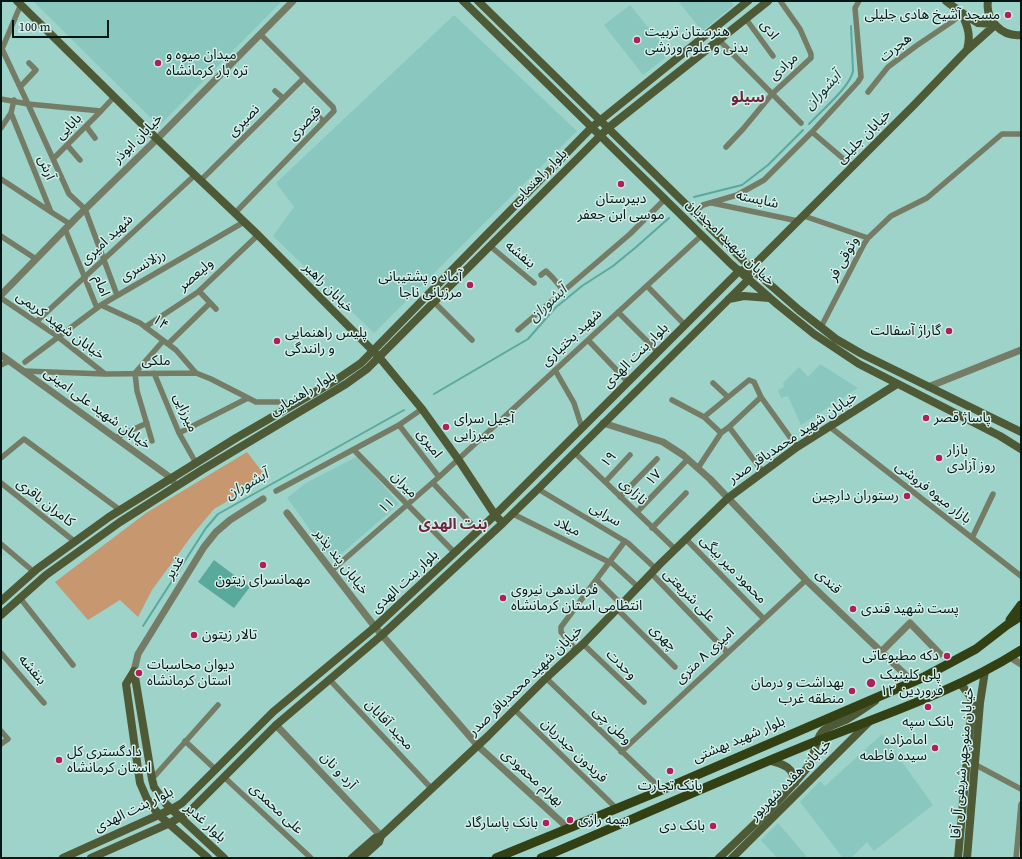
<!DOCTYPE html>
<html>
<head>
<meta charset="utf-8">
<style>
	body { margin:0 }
	#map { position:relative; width:1022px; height:859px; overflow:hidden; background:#9ed3ca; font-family:"Source Serif 4",serif }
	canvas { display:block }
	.frame { position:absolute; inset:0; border:2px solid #031715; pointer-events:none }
	.scale { position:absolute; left:12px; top:20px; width:97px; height:18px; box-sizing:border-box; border:2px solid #031715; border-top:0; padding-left:5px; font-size:12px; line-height:14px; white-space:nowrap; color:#031715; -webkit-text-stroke:3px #d4eee9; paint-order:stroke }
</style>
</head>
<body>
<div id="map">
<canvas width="1022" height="859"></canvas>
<div class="frame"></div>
<div class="scale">100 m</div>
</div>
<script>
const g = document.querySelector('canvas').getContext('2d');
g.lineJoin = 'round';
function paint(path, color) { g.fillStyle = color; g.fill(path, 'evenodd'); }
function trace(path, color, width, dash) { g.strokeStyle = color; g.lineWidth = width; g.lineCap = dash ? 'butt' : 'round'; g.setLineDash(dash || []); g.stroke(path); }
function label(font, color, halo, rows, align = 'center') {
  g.font = font + ' "Source Serif 4","Noto Sans Arabic",serif'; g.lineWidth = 3; g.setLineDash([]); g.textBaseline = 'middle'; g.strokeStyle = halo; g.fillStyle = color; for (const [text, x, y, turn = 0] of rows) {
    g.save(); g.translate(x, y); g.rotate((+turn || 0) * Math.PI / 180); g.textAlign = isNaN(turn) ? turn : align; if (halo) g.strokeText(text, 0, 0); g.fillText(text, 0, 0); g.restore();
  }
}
const built = new Path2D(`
	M33,1H282L159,126Z
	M678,1H731L734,5L702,31Z
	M630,5L670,54L643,75L604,25Z
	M454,15L577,131L374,333L273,236L294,207L276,183Z
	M820,364L858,388L801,425L788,396L781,398L778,390L784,387L783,383L799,367L808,377Z
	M358,456L399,504L333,561L287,498L306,483Z
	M882,734L933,805L874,851L867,842L851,858H843L800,802L820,781L825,786Z
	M778,823L808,858H777L761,840Z`);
const green = new Path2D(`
	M247,452L267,478L214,509L193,534L152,590L138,617L120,600L88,620L55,582L146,513Z`);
const water = new Path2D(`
	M214,560L250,587L234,608L198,582Z`);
const stream = new Path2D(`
	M809,124C820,112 851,86 853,71L851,26
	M694,197L742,185L768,165L803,130
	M434,394L528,339L555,308L582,286L613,266L635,248L669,218
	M143,626L206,528L218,514L404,410`);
const minor = new Path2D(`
	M21,4L2,49L28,104L69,194L85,209L117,295
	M746,19L773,56
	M718,39L801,123
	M20,87L36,70L29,63
	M275,91L283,98
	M868,92L888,67L916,46L953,21L962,13
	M1,99L28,104L101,111L114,97
	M314,112L323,121
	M11,113L51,212L70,224
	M86,126L95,138
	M1,128L11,113L14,100
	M812,132L853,167
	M67,145L80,160
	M726,147L743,129L772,94L811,58V54L800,29L781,2
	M53,159L101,111
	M1,179L51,212
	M200,181L304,78
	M712,203L798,221
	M694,212L703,205L737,195L764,180L812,132L858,82L861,77L855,8L859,1
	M235,213L334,111L333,107L260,34
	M804,216L868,238
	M65,229L97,308
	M1,236L36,259
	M490,246L534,283
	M541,275L546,271L553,278L563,290
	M647,286L685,325
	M199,291L216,309
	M1,298L57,336L105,374
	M434,302L472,340
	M101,305L140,323L176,350L196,373
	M618,312L658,352
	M36,322L195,175
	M145,327L198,292L258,235
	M821,327L864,244L868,238L891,216L927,198L1002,134H1021
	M518,330L630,234L665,199
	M588,340L628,382
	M168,344L210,303
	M25,362L101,305L244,222
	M1,365L9,361
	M555,370L574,403L582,428
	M23,371L105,374L196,373L211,379L256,402H284
	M154,373L179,433L196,463
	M713,383L728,397
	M672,400L704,417L721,433
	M704,417L749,380L754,382L761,397L797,447
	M399,425L439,477
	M729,427L763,472
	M830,427L1021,576
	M179,433L248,398
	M115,438L147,423
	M152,441L137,391L135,373L163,341
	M354,450L455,553
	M575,453L675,549
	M1,458L24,439L120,510
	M698,468L721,433L729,427L761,397
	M605,482L630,455
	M1,483L74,541
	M433,483L478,531
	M538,489L628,543L655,568
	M276,491L399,425L422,409
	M620,497L657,459
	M637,512L688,459
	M513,514L613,564L638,587
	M652,528L686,493
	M685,538L764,619
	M972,538L993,494
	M1,544L34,572
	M331,571L439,477L702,235
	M651,573L727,652
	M597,580L621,604
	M20,598L73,665
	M617,609L675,667
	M583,644L644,702
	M576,650L561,632V627L625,541
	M1,653L44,703
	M546,678L662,790
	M329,679L431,788
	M515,710L616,808
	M1,731L8,739L1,744
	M185,741L215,769
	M621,752L806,580
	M976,765L1021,789
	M224,777L311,858
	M152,779L218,705
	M1016,858L1021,804`);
const tertiary = new Path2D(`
	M1,295L76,218L157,139L293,1
	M1,355L171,478L173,481
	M928,387L1021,350
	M603,423L663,442L683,455L710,479L806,580L913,682
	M287,513L375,627L478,746L568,828
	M881,652L910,623L940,654
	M1010,657L1021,664
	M134,671L138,654L204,547L216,532L230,520L263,499
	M276,725L381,836`);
const secondary = new Path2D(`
	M17,1L157,139L258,235L379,357L422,409L458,459L495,515L503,523
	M463,1L731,264L778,305L814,334L859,364L1000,436L1021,449
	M478,1L751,268L799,310L836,339L862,354L1021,432
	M946,1L962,13L978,23L994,24
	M988,1C985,20 1002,37 1021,35
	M962,14C968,27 971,36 967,50
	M729,299L744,296L769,298
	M1,601L37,569L109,517L236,438L336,380L361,363L592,127L748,1
	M1,615L46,575L120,522L202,470L346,384L367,369L608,128L768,1
	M134,671L126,684L140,783L147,799L159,815L208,858
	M134,671L152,779L154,787L166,804L224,858
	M771,761C785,765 793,767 795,783
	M63,858L172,809L182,803L273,712L375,627L495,515L739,271L751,268
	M91,858L170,823L190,811L276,725L382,635L503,523L538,489L748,280L751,268L914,105L966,51L995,25
	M352,858L375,838L381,836L488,736L546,678L583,644L617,609L660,564L728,498L797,447L897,384
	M361,858L379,842L381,836
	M719,858C749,829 781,801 807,768C816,758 813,743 822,732C829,725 841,723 849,718C858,713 866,707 875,701
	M732,858L869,722
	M958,858L972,703L970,696L960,683
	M967,858L980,703L985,671`);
const primary = new Path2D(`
	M1010,620L1021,605
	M496,858L662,790L922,678L976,649L1007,625L1021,616
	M541,858C633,819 725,778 817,741C886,714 958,690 1021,650`);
const markers = [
	[1008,15,4,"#af2059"],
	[637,40,4,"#af2059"],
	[158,63,4,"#af2059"],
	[621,184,4,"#af2059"],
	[470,285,4,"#af2059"],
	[949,331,4,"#af2059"],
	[277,341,4,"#af2059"],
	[926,418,4,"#af2059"],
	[446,427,4,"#af2059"],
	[939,458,4,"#af2059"],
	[907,496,4,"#af2059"],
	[263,565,4,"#af2059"],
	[503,598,4,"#af2059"],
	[853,609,4,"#af2059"],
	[194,635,4,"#af2059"],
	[947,656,4,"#af2059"],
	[139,673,4,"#af2059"],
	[871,683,5,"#af2059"],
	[852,691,4,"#af2059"],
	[928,707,4,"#af2059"],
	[935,748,4,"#af2059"],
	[59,760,4,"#af2059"],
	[670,771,4,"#af2059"],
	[570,820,4,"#af2059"],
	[546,823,4,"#af2059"],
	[713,826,4,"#af2059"]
];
const poiNames = [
	["مسجد آشیخ هادی جلیلی",1000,15,"right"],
	["هنرستان تربیت",645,32],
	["بدنی و علوم ورزشی",645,48],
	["میدان میوه و",166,55],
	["تره بار کرمانشاه",166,71],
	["دبیرستان",621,199,"center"],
	["موسی ابن جعفر",621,215,"center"],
	["آماد و پشتیبانی",462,277,"right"],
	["مرزبانی ناجا",462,293,"right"],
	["گاراژ آسفالت",941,331,"right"],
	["پلیس راهنمایی",285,333],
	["و رانندگی",285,349],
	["پاساژ قصر",934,418],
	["آجیل سرای",454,419],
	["میرزایی",454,435],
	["بازار",947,450],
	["روز آزادی",947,466],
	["رستوران دارچین",899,496,"right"],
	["مهمانسرای زیتون",263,580,"center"],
	["فرماندهی نیروی",511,590],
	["انتظامی استان کرمانشاه",511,606],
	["پست شهید قندی",861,609],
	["تالار زیتون",202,635],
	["دکه مطبوعاتی",939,656,"right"],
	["دیوان محاسبات",147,665],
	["استان کرمانشاه",147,681],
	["پلی کلینیک",880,675],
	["۱۲ فروردین",880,691],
	["بهداشت و درمان",844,683,"right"],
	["منطقه غرب",844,699,"right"],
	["بانک سپه",928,722,"center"],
	["امامزاده",927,740,"right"],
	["سیده فاطمه",927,756,"right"],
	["دادگستری کل",67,752],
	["استان کرمانشاه",67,768],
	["بانک تجارت",670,786,"center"],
	["بیمه رازی",578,820],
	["بانک پاسارگاد",538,823,"right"],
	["بانک دی",705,826,"right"]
];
const streetNames = [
	["ادی",769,30,53],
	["هجرت",896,48,-39],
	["مرادی",784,67,-42],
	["نصیری",244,121,-45],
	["قیصری",305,124,-46],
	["بابایی",69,127,-45],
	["خیابان جلیلی",864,137,-45],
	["خیابان ابوذر",138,139,-45],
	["آرش",46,168,68],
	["بلوار راهنمایی",539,178,-45],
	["شایسته",757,200,12],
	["شهید امیری",107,240,-43],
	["خیابان شهید امجدیان",730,243,44],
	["بنفشه",520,255,40],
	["وثوقی فر",844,259,-61],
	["رزلانسری",143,266,-30],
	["ولیعصر",196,275,-41],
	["امام",101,286,68],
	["خیابان راهبر",328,288,45],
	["۱۴",160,323,37],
	["خیابان شهید کریمی",60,326,36],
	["شهید بختیاری",572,338,-43],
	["بلوار بنت الهدی",636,356,-45],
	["ملکی",156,361],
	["بلوار راهنمایی",303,394,-31],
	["خیابان شهید علی امینی",97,409,36],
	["میرزایی",185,413,66],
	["خیابان شهید محمدباقر صدر",793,438,-34],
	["امیری",429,444,53],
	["۱۹",609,460,-47],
	["۱۷",654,478,-46],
	["میران",404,485,46],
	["نازاری",633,492,44],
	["بازار میوه فروشی",933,493,38],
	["کامران باقری",45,503,38],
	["۱۱",387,506,-41],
	["سرابی",605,515,31],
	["میلاد",567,527,26],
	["خیابان پند پذیر",341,562,52],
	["غدیر",175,568,-58],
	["محمود میر بیگی",733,570,46],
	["بلوار بنت الهدی",405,582,-43],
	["قندی",828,582,44],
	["علی شریعتی",689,596,46],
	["چهری",663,638,45],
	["امیری ۸ متری",705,656,-43],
	["وحدت",621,665,44],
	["بنفشه",32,670,49],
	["خیابان شهید محمدباقر صدر",526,681,-44],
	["مجید آقایان",389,725,47],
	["وطن چی",612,726,44],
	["بلوار شهید بهشتی",739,740,-23],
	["فریدون حیدریان",574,751,44],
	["خیابان منوچهر شریفی آل آقا",963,763,-85],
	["آرد و نان",338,771,47],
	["بهرام محمودی",532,778,42],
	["خیابان هفده شهریور",791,780,-45],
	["علی محمدی",276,809,43],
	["بلوار بنت الهدی",134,810,-26],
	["بلوار غدیر",205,823,43]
];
const waterNames = [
	["آبشوران",823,91,-47],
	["آبشوران",548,304,-43],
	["آبشوران",247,485,-29]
];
const neighbourhoodNames = [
	["سیلو",748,98],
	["بنت الهدی",453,525]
];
paint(built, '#8ac8bf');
paint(green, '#c7986f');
paint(water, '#59a99d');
trace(stream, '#59a99d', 2);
trace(minor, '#747c65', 5.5);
trace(tertiary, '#747c65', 7);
trace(secondary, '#4e5936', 8);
trace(primary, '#334013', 9);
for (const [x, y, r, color] of markers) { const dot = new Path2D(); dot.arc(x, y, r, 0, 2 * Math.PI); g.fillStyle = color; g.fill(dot); trace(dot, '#d4eee9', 1.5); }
label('14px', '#031715', '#d4eee9', poiNames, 'left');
label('14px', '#031715', '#d4eee9', streetNames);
label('italic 15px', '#0c332e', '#d4eee9', waterNames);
label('bold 15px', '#6b263c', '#d4eee9', neighbourhoodNames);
</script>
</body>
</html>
